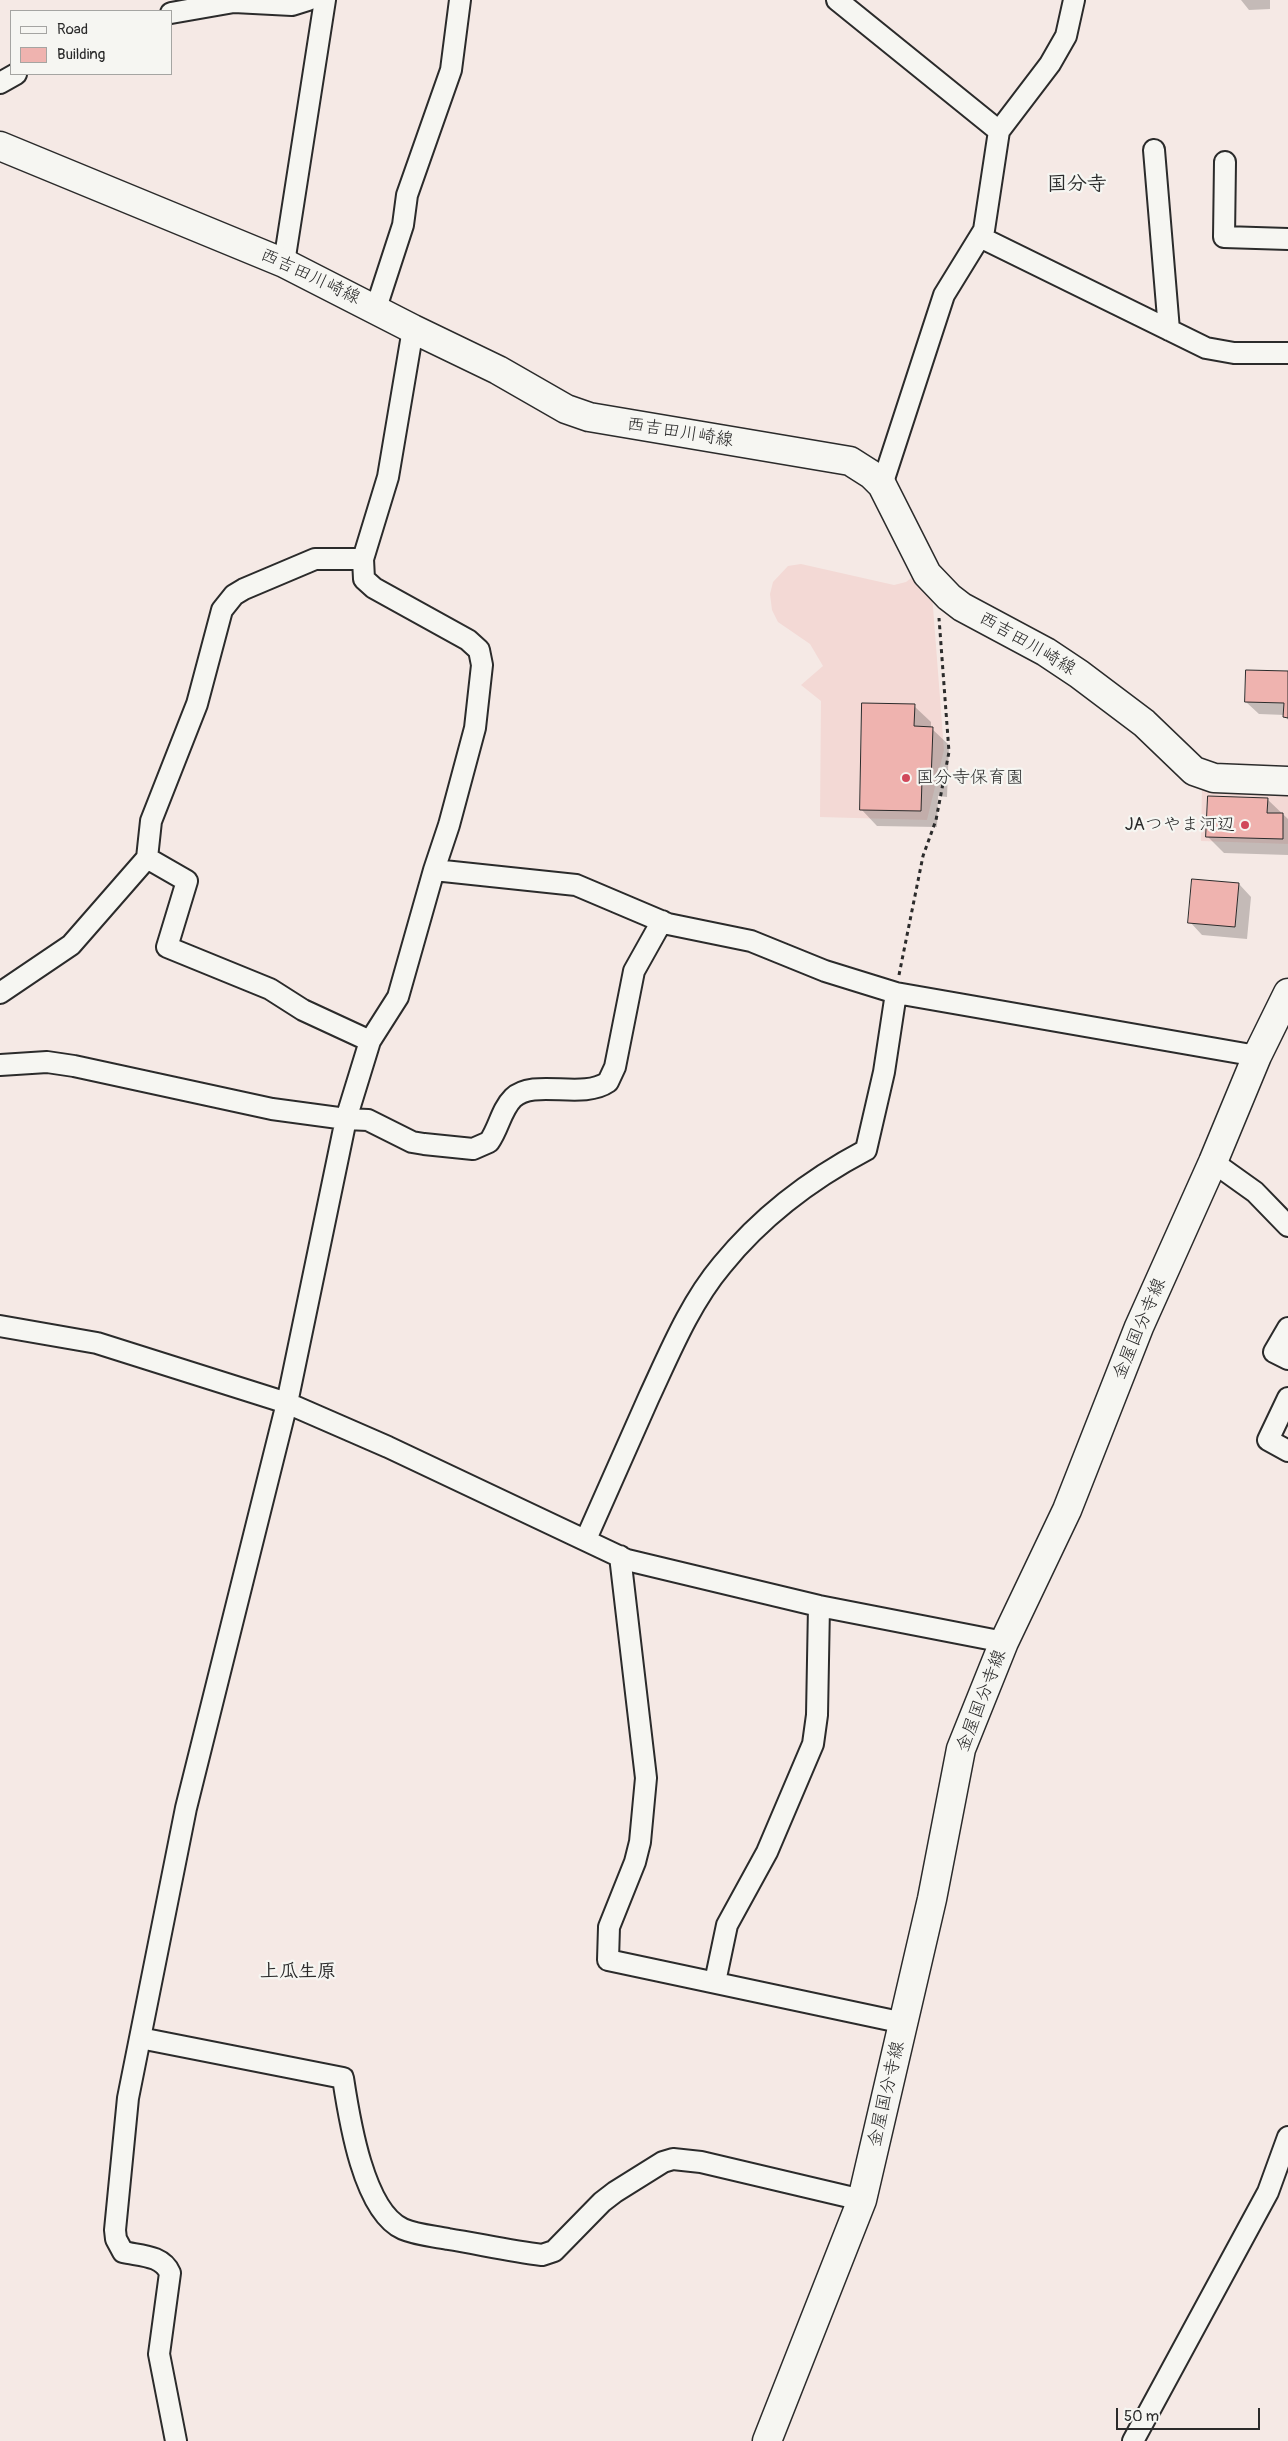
<!DOCTYPE html>
<html>
<head>
<meta charset="utf-8">
<style>
	body { margin:0 }
	#map { position:relative; width:1288px; height:2441px; overflow:hidden; background:#f5e9e5; font-family:Pangolin,sans-serif }
	canvas { display:block }
	.legend { position:absolute; left:10px; top:10px; width:162px; height:65px; box-sizing:border-box; background:#f6f6f2; border:1px solid #a5a5a2; margin:0; padding:6px 9px; list-style:none; font-size:15px; color:#2b2b2b }
	.legend li { display:flex; align-items:center; gap:10px; height:25px }
	.legend b { width:25px; border:1px solid #a5a5a2 }
	.scale { position:absolute; left:1116px; top:2408px; width:144px; height:22px; box-sizing:border-box; border:2px solid #2b2b2b; border-top:0; padding-left:6px; font-size:15px; line-height:18px; white-space:nowrap; color:#2b2b2b; -webkit-text-stroke:4px #f6f6f2; paint-order:stroke }
</style>
</head>
<body>
<div id="map">
<canvas width="1288" height="2441"></canvas>
<ul class="legend">
<li><b style="height:6px;background:#f6f6f2"></b>Road</li>
<li><b style="height:14px;background:#efb3af"></b>Building</li>
</ul>
<div class="scale">50 m</div>
</div>
<script>
const g = document.querySelector('canvas').getContext('2d');
g.lineJoin = 'round';
function paint(path, color) { g.fillStyle = color; g.fill(path, 'evenodd'); }
function trace(path, color, width, dash) { g.strokeStyle = color; g.lineWidth = width; g.lineCap = dash ? 'butt' : 'round'; g.setLineDash(dash || []); g.stroke(path); }
function label(font, color, halo, rows, align = 'center') {
  g.font = font + ' Pangolin,"Klee One",sans-serif'; g.lineWidth = 4.5; g.setLineDash([]); g.textBaseline = 'middle'; g.strokeStyle = halo; g.fillStyle = color; for (const [text, x, y, turn = 0] of rows) {
    g.save(); g.translate(x, y); g.rotate((+turn || 0) * Math.PI / 180); g.textAlign = isNaN(turn) ? turn : align; if (halo) g.strokeText(text, 0, 0); g.fillText(text, 0, 0); g.restore();
  }
}
const built = new Path2D(`
	M801,564L894,585L906,582L915,575L932,594L944,750L927,820L820,817L821,701L801,685L823,666L810,644L778,622L772,610L770,594L773,582L788,566Z
	M1202,787L1288,790V844L1201,841Z`);
const shadow = new Path2D(`
	M1241,0H1270V9L1249,10Z
	M1288,673V720L1285,715L1259,714L1246,702Z
	M914,706L931,722V728L949,745L947,797L938,796L937,827L877,826L861,809Z
	M1267,799L1288,819V855L1224,853L1207,836Z
	M1239,884L1251,897L1247,939L1202,935L1190,922Z`);
const building = new Path2D(`
	M1246,670L1288,671V718L1283,717L1284,703L1245,702Z
	M862,703L915,704L914,726L933,727L931,781L922,780L921,811L860,810Z
	M1208,796L1268,798L1267,813H1283V839L1206,837Z
	M1192,879L1239,883L1235,927L1188,923Z`);
const path = new Path2D(`
	M899,975L923,856L936,820L949,752L939,618`);
const street = new Path2D(`
	M837,0L999,131
	M171,13L234,2L292,5L308,0
	M0,83L16,74
	M1154,150L1169,330
	M1225,162L1224,237L1288,239
	M980,237L1206,348L1234,353H1288
	M284,263L325,0
	M376,308L403,225L407,195L451,70L460,0
	M882,485L944,295L984,230L999,131L1050,64L1066,36L1074,0
	M147,858L187,881L167,947L270,989L303,1010L370,1041
	M434,870L576,885L668,924L751,941L825,971L896,993L1257,1056
	M0,993L71,945L147,858L151,821L197,704L222,610L234,595L244,589L315,559H363
	M0,1065L47,1062L74,1066L272,1109L346,1119L368,1120L412,1142L424,1144L473,1149L489,1142C499,1128 501,1110 513,1098C534,1078 582,1100 608,1082L615,1067L634,971L662,921
	M1213,1162L1255,1192L1288,1226
	M0,1326L97,1343L287,1403L388,1447L627,1560L819,1606L1004,1642
	M1288,1328L1274,1352L1288,1359
	M1288,1398L1268,1440L1288,1451
	M586,1539C607,1492 628,1445 649,1397C670,1352 690,1303 722,1265C761,1217 811,1179 866,1150L884,1072L896,993
	M620,1556L646,1778L640,1842L635,1862L609,1927L608,1960L904,2023
	M715,1982L727,1925L767,1852L813,1744L817,1715L819,1606
	M140,2038L343,2078C349,2117 363,2211 403,2229C417,2235 434,2236 448,2239C479,2244 510,2251 542,2255L554,2251L602,2202L615,2192L663,2162L673,2159L701,2162L862,2200
	M176,2441L159,2354L170,2273C162,2255 141,2256 123,2252L116,2239L115,2230L128,2098L186,1808L287,1403L346,1119L370,1041L398,997L434,870L449,825L475,728L482,665L479,650L468,640L374,588L364,579L363,559L388,477L413,329
	M1133,2441L1268,2192L1288,2137`);
const secondary = new Path2D(`
	M0,146L284,263L413,329L498,370L566,409L589,417L850,461L872,475L882,485L927,574L949,597L962,607L1046,652L1079,674L1144,723L1194,771L1214,778L1288,781
	M767,2441L862,2200L932,1899L961,1749L1004,1642L1067,1510L1139,1327L1213,1162L1257,1056L1288,993`);
const markers = [
	[906,778,5,"#d1495b"],
	[1245,825,5,"#d1495b"]
];
const streetNames = [
	["西吉田川崎線",310,277,25],
	["西吉田川崎線",680,433,9],
	["西吉田川崎線",1027,644,30],
	["金屋国分寺線",1140,1329,-67],
	["金屋国分寺線",982,1701,-69],
	["金屋国分寺線",887,2094,-77]
];
const poiNames = [
	["国分寺保育園",916,778],
	["JAつやま河辺",1235,825,"right"]
];
const neighbourhoodNames = [
	["上瓜生原",298,1972]
];
const quarterNames = [
	["国分寺",1077,185]
];
paint(built, '#f3d9d5');
paint(shadow, '#0003');
paint(building, '#efb3af');
trace(building, '#2b2b2b', 1);
trace(street, '#2b2b2b', 24);
trace(secondary, '#2b2b2b', 31);
trace(path, '#2b2b2b', 3, [4, 4]);
trace(street, '#f6f6f2', 20);
trace(secondary, '#f6f6f2', 28);
for (const [x, y, r, color] of markers) { const dot = new Path2D(); dot.arc(x, y, r, 0, 2 * Math.PI); g.fillStyle = color; g.fill(dot); trace(dot, '#f6f6f2', 2); }
label('18px', '#2b2b2b', '#f6f6f2', streetNames);
label('18px', '#2b2b2b', '#f6f6f2', poiNames, 'left');
label('bold 19px', '#2b2b2b', '#f6f6f2', neighbourhoodNames);
label('bold 20px', '#2b2b2b', '#f6f6f2', quarterNames);
</script>
</body>
</html>
